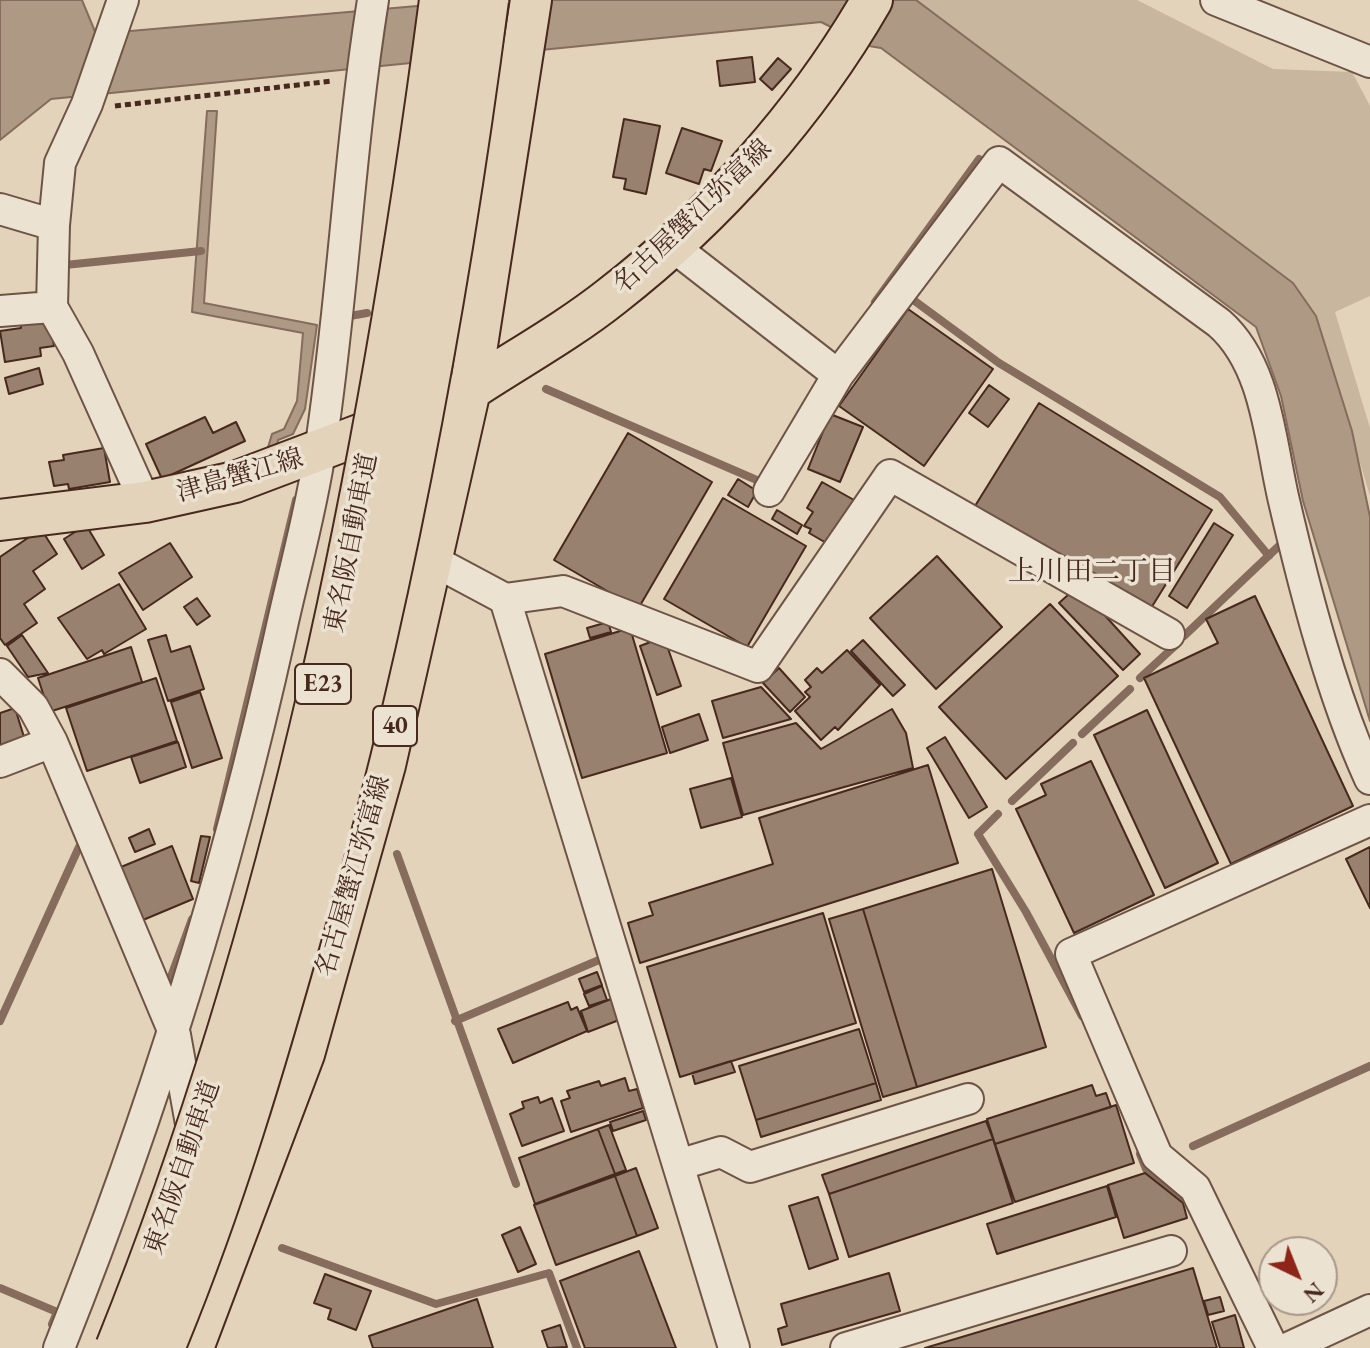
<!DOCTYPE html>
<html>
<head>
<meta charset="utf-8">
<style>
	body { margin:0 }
	#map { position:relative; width:1370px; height:1348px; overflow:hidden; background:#e2d3ba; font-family:"EB Garamond",serif }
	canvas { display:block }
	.north { position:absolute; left:1258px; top:1236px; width:80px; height:80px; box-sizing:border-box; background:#ece2d2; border:2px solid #aa988a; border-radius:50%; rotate:137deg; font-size:22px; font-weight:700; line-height:32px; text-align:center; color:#48291e }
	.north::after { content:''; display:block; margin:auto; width:28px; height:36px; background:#8f2418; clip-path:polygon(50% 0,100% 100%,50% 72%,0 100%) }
</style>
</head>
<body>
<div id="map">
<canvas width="1370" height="1348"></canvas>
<div class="north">N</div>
</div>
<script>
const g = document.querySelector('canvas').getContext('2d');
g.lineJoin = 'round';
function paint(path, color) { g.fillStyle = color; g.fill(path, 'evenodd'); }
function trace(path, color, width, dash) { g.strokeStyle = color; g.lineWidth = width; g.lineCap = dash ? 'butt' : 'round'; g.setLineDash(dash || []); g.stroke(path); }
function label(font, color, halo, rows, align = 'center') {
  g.font = font + ' "EB Garamond","Noto Serif JP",serif'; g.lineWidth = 7; g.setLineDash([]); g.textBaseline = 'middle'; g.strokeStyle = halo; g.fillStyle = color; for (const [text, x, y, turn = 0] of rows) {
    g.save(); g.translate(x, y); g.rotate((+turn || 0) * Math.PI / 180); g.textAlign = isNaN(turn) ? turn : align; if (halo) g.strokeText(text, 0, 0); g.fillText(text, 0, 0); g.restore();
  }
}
const green = new Path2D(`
	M916,0H1137L1273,69L1352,72L1370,106V296L1335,312L1370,428V496L1316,316Z`);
const water = new Path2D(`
	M0,0H82L96,34L486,0H916L1293,283L1316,316L1352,431L1370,517V721L1303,501L1281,396L1256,327L881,48L869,46L821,22L51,99L0,140Z
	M207,111H217L204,303L317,325L305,409L293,434L278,440L276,453L266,454L272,434L284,429L297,401L303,333L192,312Z`);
const stream = new Path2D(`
	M65,265L201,251
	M912,299L999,363L1220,497L1269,556
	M875,302L979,159
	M350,316L367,313
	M546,389L759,481
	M1184,636L1282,543
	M1140,678L1177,644
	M1082,734L1130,689
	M1012,801L1073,743
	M998,814L978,834L1026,912L1082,1016
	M217,829L296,500
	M397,854L516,1184
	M169,982L192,919
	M0,1021L79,847
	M455,1021L599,960
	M1193,1146L1370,1066
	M1140,1154L1146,1169L1186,1199
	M282,1248L436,1304L549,1273L577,1348
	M0,1288L57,1312L52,1324L56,1325`);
const building = new Path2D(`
	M752,57L755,82L720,86L717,61Z
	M778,58L791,69L772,90L760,79Z
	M624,119L660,126L646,194L624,189L626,179L613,177Z
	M682,128L722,141L711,171L704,169L699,184L666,173Z
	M908,309L993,369L924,466L839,406Z
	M49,315L54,346L40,348L41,356L5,362L0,331L21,328L20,320Z
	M39,368L43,384L9,394L5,378Z
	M989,385L1009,399L988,427L969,413Z
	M1039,403L1212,510L1148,613L975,506Z
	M830,414L863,427L840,482L808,469Z
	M205,417L213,433L236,422L245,441L162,479L146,444Z
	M628,433L712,482L638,609L554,560Z
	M104,448L110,482L69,489L68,484L54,486L49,462L64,460L63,455Z
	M738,479L757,491L748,507L728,495Z
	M822,482L854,500L828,544L809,533L811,529L804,526L813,512L807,508Z
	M723,498L806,546L747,647L664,599Z
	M777,510L802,525L797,534L772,519Z
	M1214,523L1233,535L1187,608L1169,596Z
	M86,525L104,555L82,569L64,539Z
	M41,529L57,554L33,571L45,589L24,604L37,623L5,645L0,638V557Z
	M170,543L192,577L143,610L119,573Z
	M937,556L1002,627L936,689L870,618Z
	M119,584L146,629L104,654L102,650L87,659L58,618Z
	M1078,586L1140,654L1123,670L1059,603Z
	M1255,596L1353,806L1231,864L1144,678L1218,643L1206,619Z
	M197,598L210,616L197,625L184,607Z
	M1050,604L1118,676L1006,779L939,707Z
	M608,622L611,632L590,638L587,628Z
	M630,628L667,753L582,778L545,654Z
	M22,635L48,673L28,677L7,646Z
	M166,635L171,652L190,646L204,689L168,701L148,640Z
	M664,637L681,686L657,695L640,646Z
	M863,640L905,685L893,696L851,651Z
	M131,647L142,682L49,712L38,678Z
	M847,650L880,685L838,730L835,727L821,740L795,711L810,697L805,692L811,687L805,680L817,668L822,673Z
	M779,668L805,697L790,712L763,683Z
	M156,678L177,741L87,771L66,708Z
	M761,687L791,719L723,738L712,701Z
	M200,692L222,758L192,768L171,702Z
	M15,708L24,737L0,745V713Z
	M892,709L906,733L913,768L743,815L723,743L796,723L821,749Z
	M1147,710L1218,863L1165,888L1094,735Z
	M699,714L708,740L670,753L662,727Z
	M945,737L987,807L969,818L927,748Z
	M178,742L186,767L140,783L131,757Z
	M1091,761L1154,895L1074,933L1016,809L1046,795L1041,784Z
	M928,765L958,863L640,963L628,923L653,915L649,903L773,864L759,818Z
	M731,778L742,817L701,828L690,789Z
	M149,829L155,844L135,852L129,838Z
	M201,836L210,837L199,883L191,881Z
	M172,846L193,899L143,920L121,867Z
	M1370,847V908L1346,859Z
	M992,869L1046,1047L917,1087L863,909Z
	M863,909L917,1087L883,1097L829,919Z
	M823,913L856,1023L680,1077L647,967Z
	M597,972L602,985L584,992L579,979Z
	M602,986L607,1000L589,1006L584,994Z
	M611,999L619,1020L588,1032L581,1011Z
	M568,1002L571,1010L577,1007L587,1031L513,1063L498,1029Z
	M859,1029L876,1083L756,1120L739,1066Z
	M731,1061L735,1072L695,1084L692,1073Z
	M625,1078L629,1091L637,1089L643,1108L571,1132L561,1101L570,1098L567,1091L599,1081L601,1086Z
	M876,1083L881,1100L761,1137L756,1120Z
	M1092,1085L1096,1096L1106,1093L1111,1107L995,1144L987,1119Z
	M538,1097L540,1103L552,1098L564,1131L522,1146L510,1114L524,1108L522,1102Z
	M1116,1105L1134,1163L1015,1202L995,1144Z
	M643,1111L646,1120L613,1131L610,1122Z
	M986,1121L993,1139L829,1194L822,1175Z
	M609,1125L626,1170L615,1174L598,1129Z
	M598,1129L615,1174L535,1204L519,1158Z
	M993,1139L1013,1203L849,1257L829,1194Z
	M636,1168L658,1228L637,1236L615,1176Z
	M1145,1173L1183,1203L1187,1218L1124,1238L1108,1185Z
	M615,1176L637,1236L556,1265L534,1205Z
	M1107,1186L1116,1217L997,1254L987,1224Z
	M818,1197L838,1259L809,1269L789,1206Z
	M520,1227L536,1264L518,1272L502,1235Z
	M639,1251L676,1348H585L560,1281Z
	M1193,1268L1217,1348H925Z
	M889,1273L900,1311L782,1345L778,1329L787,1326L781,1304Z
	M325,1274L371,1291L356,1330L328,1319L331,1309L314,1303Z
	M1220,1297L1224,1311L1208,1315L1204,1301Z
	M477,1299L493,1348H373L369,1336Z
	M1235,1315L1244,1348H1220L1212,1322Z
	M560,1325L567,1347L548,1348L542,1331Z`);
const path = new Path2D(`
	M115,106L332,81`);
const minor = new Path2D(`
	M1216,0L1370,62
	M0,209L54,225
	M671,245L838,375L999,162L1219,323C1267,365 1270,442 1284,501C1305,591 1332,696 1370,779
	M52,307L78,353L145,502
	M0,311L52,307L54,225L60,163L87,104L123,0
	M769,491L838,375
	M432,560L505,599L734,1348
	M505,599L563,591L758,667L890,475L1169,634
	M0,674L33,707L52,742L175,1035L193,1135
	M0,762L52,742
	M678,1165L721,1152L750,1167L968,1099
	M59,1348C153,1113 225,882 280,635C293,574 311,513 320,451C343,301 349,150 373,0
	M846,1348L1171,1251
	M1273,1348L1195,1188L1157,1156L1071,954L1370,820
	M1288,1348L1370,1310`);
const major = new Path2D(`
	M454,397L470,390C517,359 568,331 612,296C715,216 807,113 872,0
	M0,520L145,502L235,482L399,420
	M193,1348L304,1054L385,765L470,390L531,0`);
const highwayBridge = new Path2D(`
	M118,1348C291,918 382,458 442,0
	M162,1348C221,1206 265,1058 306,910C389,612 446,307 486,0`);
const shields = [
	[323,684,56],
	[395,726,44]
];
const shieldNames = [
	["E23",323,684],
	["40",395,726]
];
const streetNames = [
	["名古屋蟹江弥富線",693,217,-44],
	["津島蟹江線",240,476,-16],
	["東名阪自動車道",352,543,-79],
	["名古屋蟹江弥富線",354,876,-74],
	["東名阪自動車道",183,1168,-71]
];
const neighbourhoodNames = [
	["上川田二丁目",1092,572]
];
paint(green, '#c8b69f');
paint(water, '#ae9985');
trace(water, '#856c5c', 2);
trace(stream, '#856c5c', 8);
paint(building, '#98816f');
trace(building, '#48291e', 2);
trace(minor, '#6e5445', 34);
trace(major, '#48291e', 44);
trace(path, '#48291e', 5, [6, 4]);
trace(minor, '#ece2d2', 30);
trace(major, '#e2d3ba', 40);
trace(highwayBridge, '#48291e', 48, []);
trace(highwayBridge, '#e2d3ba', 44);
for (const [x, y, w] of shields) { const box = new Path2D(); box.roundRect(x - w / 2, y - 20, w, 40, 6); g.fillStyle = '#ece2d2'; g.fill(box); trace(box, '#48291e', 2); }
label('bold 24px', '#48291e', null, shieldNames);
label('26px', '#48291e', '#ece2d2', streetNames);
label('28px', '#48291e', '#ece2d2', neighbourhoodNames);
</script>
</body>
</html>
